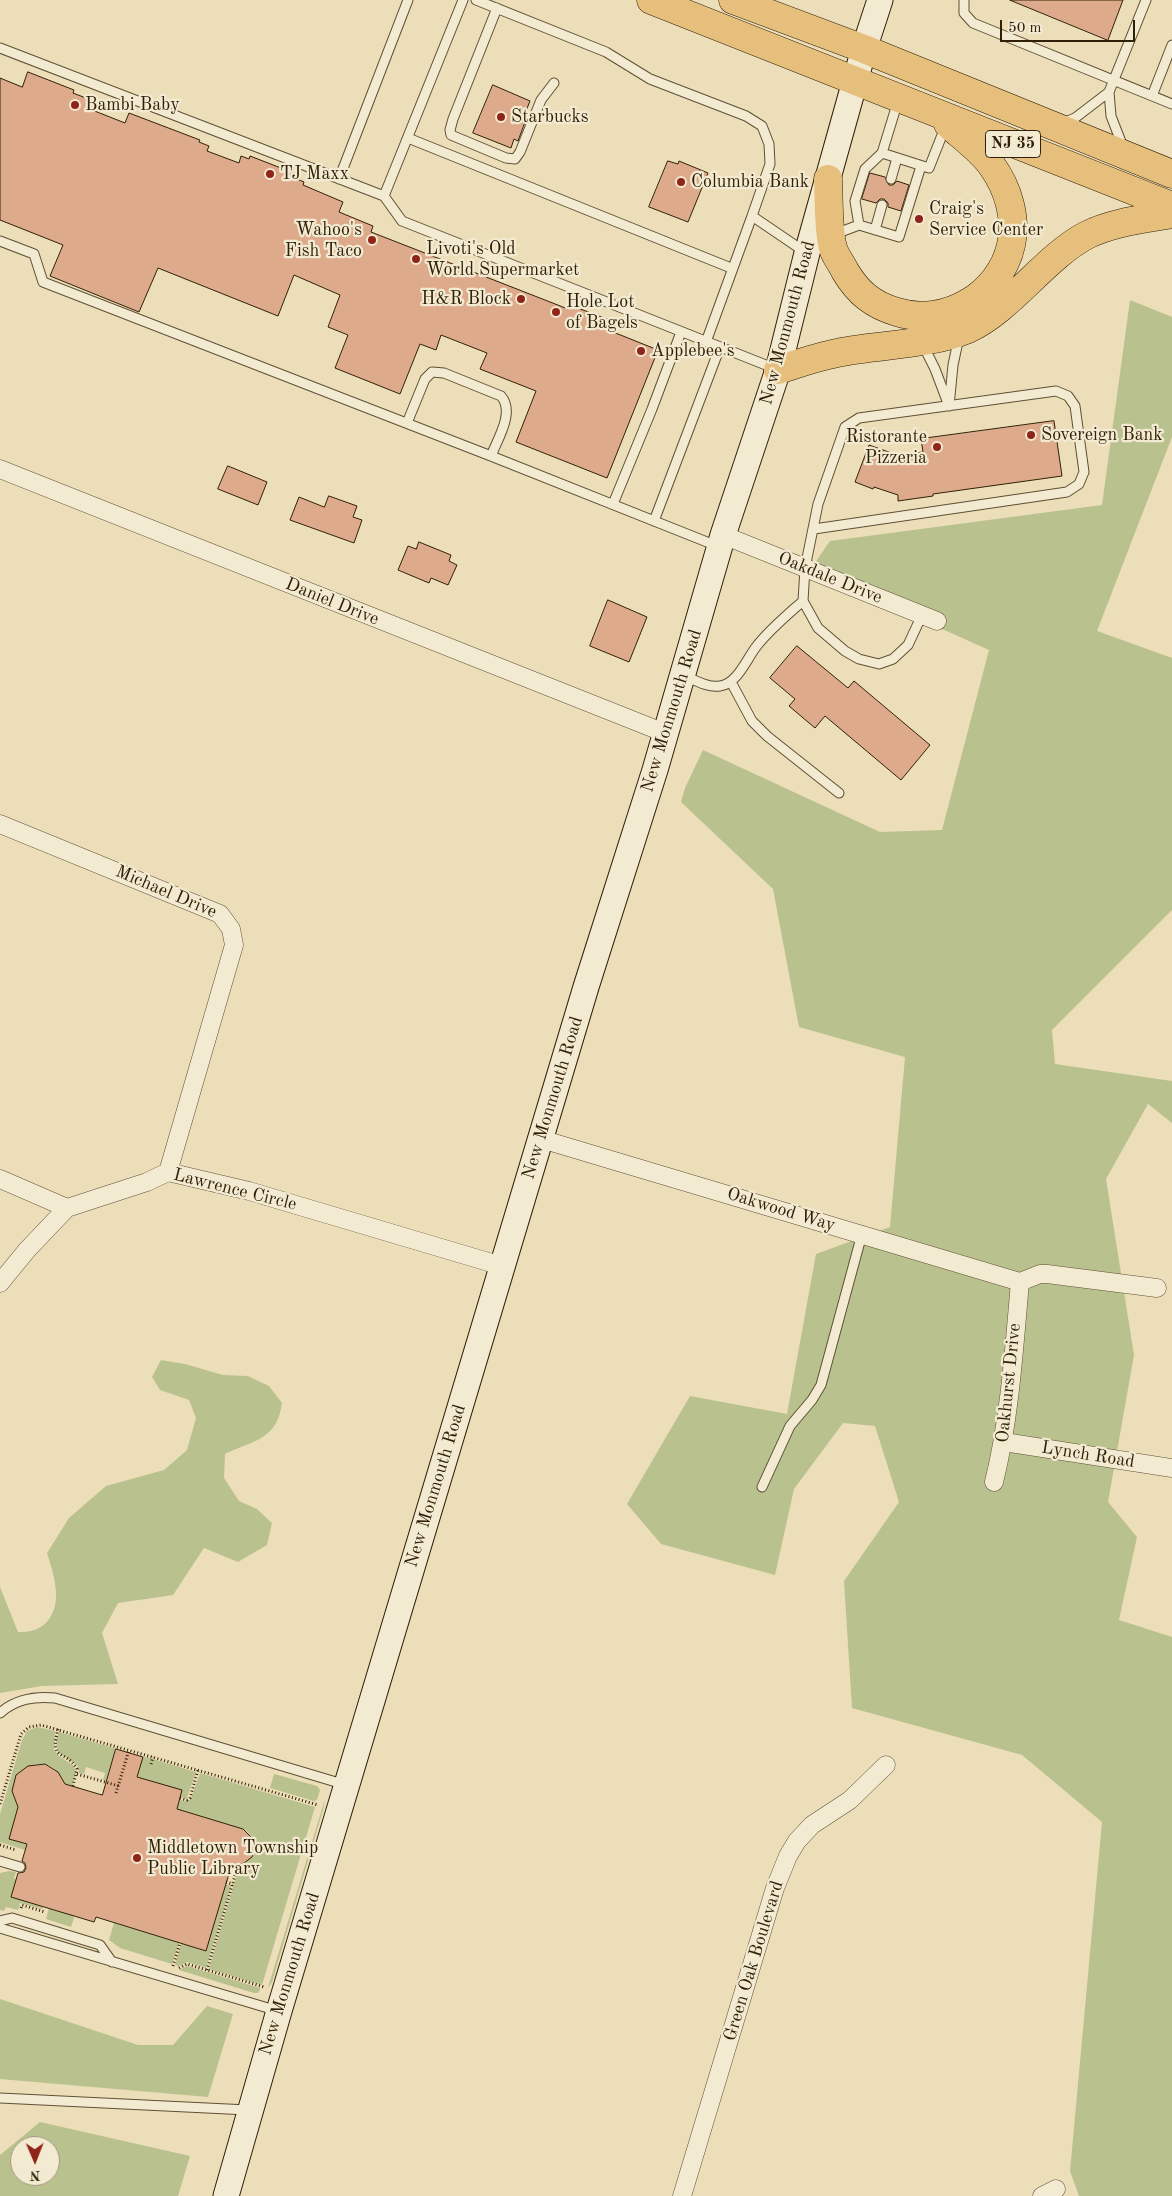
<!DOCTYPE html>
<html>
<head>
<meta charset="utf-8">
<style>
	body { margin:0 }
	#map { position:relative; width:1172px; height:2196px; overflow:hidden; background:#eddeba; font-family:"Old Standard TT",serif }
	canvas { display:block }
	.north { position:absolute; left:10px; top:2136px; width:50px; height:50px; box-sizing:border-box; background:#f3ead2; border:1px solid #a59981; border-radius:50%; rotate:179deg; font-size:14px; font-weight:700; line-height:20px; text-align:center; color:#302007 }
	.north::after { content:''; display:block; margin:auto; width:18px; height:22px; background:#8f2418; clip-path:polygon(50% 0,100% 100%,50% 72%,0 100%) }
	.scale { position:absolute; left:1000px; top:20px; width:135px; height:22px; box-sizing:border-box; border:2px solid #302007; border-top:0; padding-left:6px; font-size:15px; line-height:18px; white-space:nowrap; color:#302007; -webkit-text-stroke:4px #f3ead2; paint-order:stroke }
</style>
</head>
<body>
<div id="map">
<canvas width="1172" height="2196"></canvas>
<div class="north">N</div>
<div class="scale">50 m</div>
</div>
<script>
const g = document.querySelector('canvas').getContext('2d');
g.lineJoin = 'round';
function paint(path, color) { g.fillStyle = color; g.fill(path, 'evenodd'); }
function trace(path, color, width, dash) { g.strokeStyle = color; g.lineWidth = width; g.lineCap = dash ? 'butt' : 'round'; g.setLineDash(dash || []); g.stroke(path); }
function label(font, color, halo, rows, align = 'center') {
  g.font = font + ' "Old Standard TT",serif'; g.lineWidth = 4.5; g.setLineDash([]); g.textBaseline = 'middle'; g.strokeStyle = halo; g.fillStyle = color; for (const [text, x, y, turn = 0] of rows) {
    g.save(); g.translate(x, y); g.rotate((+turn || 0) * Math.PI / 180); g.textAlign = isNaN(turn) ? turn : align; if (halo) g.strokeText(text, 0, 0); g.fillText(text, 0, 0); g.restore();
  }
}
const green = new Path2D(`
	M1130,300L1172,317V437L1097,631L1172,658V910L1052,1030L1055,1064L1172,1081V1123L1148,1104L1106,1179L1134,1355L1108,1502L1137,1537L1119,1620L1172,1637V2196H1079L1070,2171L1102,1822L1022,1755L852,1708L844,1581L899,1502L875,1426L843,1423L794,1489L775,1575L661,1544L627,1504L690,1396L787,1414L816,1254L890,1227L905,1057L799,1027L773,889L681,802L685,788L703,750L880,832L942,830L989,650L810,570L830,541L1102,505Z
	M161,1360L185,1364L223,1375L248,1376L269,1386L282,1403C277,1440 254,1440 225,1454L224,1478L239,1501L257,1509L272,1523L267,1545L238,1562L204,1548L173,1595L118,1603L102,1633L118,1684L42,1686L0,1693V1587L18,1632C47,1634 60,1611 55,1584C54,1574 50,1563 47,1553L69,1518L106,1486L164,1470L187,1450L196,1418L189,1400L160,1390L152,1377Z
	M37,1727L55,1731L54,1750L59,1756L74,1766L76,1773L72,1786L64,1784C51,1744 0,1770 18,1807L10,1839L26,1844L25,1850L0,1842V1814L22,1740L27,1731Z
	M59,1732L114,1748L115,1750L106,1781L103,1780L105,1773L86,1767L84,1774L79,1773L78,1766L58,1752L56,1741Z
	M146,1757L196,1772L187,1798L180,1797L182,1790L137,1777L142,1758Z
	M200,1773L315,1807L262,1985L209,1969L238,1871L237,1864C257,1862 260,1838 243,1829L177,1809L179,1800L187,1801L191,1799Z
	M274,1774L317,1786L320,1790L317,1800L314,1801L270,1788Z
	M325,1799L323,1810L272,1982L268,1988Z
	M9,1871L16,1872L14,1878L43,1906L42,1909L20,1903L18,1910L6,1907L4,1911L0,1910V1873Z
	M226,1884L231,1886L206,1968L187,1962L179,1966L175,1965L181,1943L205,1951Z
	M49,1908L72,1915L74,1918L71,1927L46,1919Z
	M114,1923L179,1943L172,1964L120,1948L109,1940Z
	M187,1966L260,1988V1990L258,1993H254L179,1970Z
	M0,1999L138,2045H173L207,2006L233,2014L208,2097L0,2079Z
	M40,2122L190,2156L178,2196H0V2155ZM20,2146H50V2176H20Z`);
const building = new Path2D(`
	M1010,0H1123L1108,40Z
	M28,72L74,90L73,93L91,100L87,108L125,123L129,113L200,140L199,142L209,146L207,151L239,163L241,156L249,159L250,156L299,175L297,179L304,182L303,185L343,202L339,212L373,226L371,232L568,309L570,305L617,323L613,332L658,350L607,478L516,442L536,391L480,369L487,353L441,335L436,350L420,344L400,394L335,368L348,335L328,327L340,295L294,275L278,316L158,268L139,312L50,276L63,245L0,220V78L22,87Z
	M493,85L530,101L522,121L525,122L518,141L514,139L511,148L473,133Z
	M668,161L678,164L679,161L708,173L688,222L649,207Z
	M870,173L885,177L889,185H893L897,181L909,185L901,211L888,207V203L884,199H880L876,203L862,199Z
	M1054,421L1062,476L933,494V496L898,501V495L874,487L873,489L855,482L869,445L897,455L923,452L921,439Z
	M228,466L267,482L258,505L218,489Z
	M329,496L357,506L353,517L362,520L354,543L290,520L299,497L324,507Z
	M419,542L451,555L449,561L457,565L448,585L431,578L429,583L398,570L408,546L416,549Z
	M608,600L647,617L629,662L590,646Z
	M797,646L848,688L854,681L930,745L901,780L825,716L815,728L789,706L795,699L770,678Z
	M116,1749L143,1757L137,1777L182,1790L177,1809L243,1829L252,1838L255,1847L252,1857L244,1863L231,1867L206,1951L96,1917L94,1922L11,1897L18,1873L24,1872L26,1868L25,1863L22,1861L27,1844L9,1839L18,1807L12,1791L16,1775L28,1766L45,1764L58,1772L65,1784L102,1795Z`);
const path = new Path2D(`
	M58,1729C49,1763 65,1748 77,1769L73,1786
	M151,1764L153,1757
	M77,1774L119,1786
	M116,1793L129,1750
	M180,1798L187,1800L190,1798L198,1770
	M0,1804L21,1734L29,1727L41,1725L318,1805
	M0,1845L16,1850
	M226,1882L233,1884
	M21,1908L22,1905L45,1912
	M173,1966L180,1943
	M179,1968L187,1964L264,1987
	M207,1970L237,1869L234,1864`);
const lane = new Path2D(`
	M476,0L606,52L650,79L746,116L762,126L769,144L770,164L752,216L805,252
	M964,0V13L973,23L1172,104
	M497,8L453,119L450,130L451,135L506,158L515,159L520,152L541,100L554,83
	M0,48L384,196L463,0
	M1109,92L1111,116L1123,147
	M1152,96L1172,45
	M898,101L882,153L929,168L946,125
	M1063,123L1075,118L1109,92L1146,0
	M408,138L731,268
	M339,179L408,0
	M891,179L897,158
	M384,196L402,221L776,369
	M859,225L855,201L865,169L882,153
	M875,230L882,205
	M835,234L859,225L899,237L921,166
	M0,241L34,254L43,282L491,456L717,546
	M706,342L752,216
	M923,345L935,369L949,406L953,365L959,337
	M407,423L425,379L432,372L444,373L501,396C515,412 498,438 491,456
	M613,504L652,409L681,332
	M654,521L720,347
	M814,529L1067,492L1079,484L1084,472L1075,406L1068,396L1056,391L859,418L845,427L818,504L805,568L803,601L818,628L845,651L859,659L879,664L893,659L908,645L922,615
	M683,675C695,680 707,688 720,686C737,684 746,660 756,647C769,630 786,616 803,601
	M731,682L752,721L767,736L839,793
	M762,1487L790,1426L812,1400L821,1385L862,1234
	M0,1713C16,1699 34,1696 55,1698L346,1785
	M0,1861L20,1867
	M0,1921L12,1918L100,1945L112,1962
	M0,1928L278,2011
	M0,2098L248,2110`);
const street = new Path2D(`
	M0,469L665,733
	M723,535L937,621
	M0,824L220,914L231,929L234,945L168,1172
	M541,1139L1020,1282
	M0,1179L67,1208
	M1020,1282L1040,1274H1047L1157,1288
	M0,1283L27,1250L67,1208L147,1182L168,1172L249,1191L502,1266
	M1004,1442L1172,1468
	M994,1482C1010,1417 1014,1349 1020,1282
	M682,2196L775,1888L788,1856L797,1841L812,1825L850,1800L886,1765
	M1042,2196L1056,2189`);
const secondary = new Path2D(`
	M226,2196L279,2011L586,987L655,770L723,535L778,370L807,253L864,49L880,0`);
const highway = new Path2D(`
	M651,0L1172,206
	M733,0L864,49L1172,174
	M828,179C829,198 828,231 833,248C835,256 842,264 845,271C858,293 873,305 897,312C945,327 1000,295 1011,245C1017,218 1008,188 992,166C982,151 961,136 948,124
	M778,370C797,364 817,357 837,353C879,344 927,346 968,329C1010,310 1045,257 1087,235C1113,222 1144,219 1172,214`);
const markers = [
	[75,105,5,"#8f2418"],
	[501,117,5,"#8f2418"],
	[270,174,5,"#8f2418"],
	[681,182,5,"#8f2418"],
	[919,219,5,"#8f2418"],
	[372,240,5,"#8f2418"],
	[416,259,5,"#8f2418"],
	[521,299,5,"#8f2418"],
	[556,312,5,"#8f2418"],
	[641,351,5,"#8f2418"],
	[1031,435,5,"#8f2418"],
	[937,447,5,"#8f2418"],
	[137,1858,5,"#8f2418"]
];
const shields = [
	[1013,144,55]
];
const shieldNames = [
	["NJ 35",1013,144]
];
const poiNames = [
	["Bambi Baby",85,105],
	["Starbucks",511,117],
	["TJ Maxx",280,174],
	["Columbia Bank",691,182],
	["Craig's",929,209],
	["Service Center",929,230],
	["Wahoo's",362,230,"right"],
	["Fish Taco",362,251,"right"],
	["Livoti's Old",426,249],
	["World Supermarket",426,270],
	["H&R Block",511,299,"right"],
	["Hole Lot",566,302],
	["of Bagels",566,323],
	["Applebee's",651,351],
	["Sovereign Bank",1041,435],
	["Ristorante",927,437,"right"],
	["Pizzeria",927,458,"right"],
	["Middletown Township",147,1848],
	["Public Library",147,1869]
];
const streetNames = [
	["New Monmouth Road",788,323,-75],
	["Oakdale Drive",830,578,22],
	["Daniel Drive",332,602,22],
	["New Monmouth Road",672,711,-73],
	["Michael Drive",166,892,23],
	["New Monmouth Road",553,1098,-73],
	["Lawrence Circle",235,1190,14],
	["Oakwood Way",781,1210,17],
	["Oakhurst Drive",1009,1383,-84],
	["Lynch Road",1088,1455,9],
	["New Monmouth Road",436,1486,-73],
	["Green Oak Boulevard",754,1961,-73],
	["New Monmouth Road",290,1974,-73]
];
paint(green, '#b9c18f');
paint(building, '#deaa8c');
trace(building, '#302007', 1);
trace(lane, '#5f5034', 11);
trace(street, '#5f5034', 19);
trace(secondary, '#302007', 27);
trace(highway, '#302007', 29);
trace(path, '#302007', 3, [1, 2.5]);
trace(lane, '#f3ead2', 9);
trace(street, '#f3ead2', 18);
trace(secondary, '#f3ead2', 25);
trace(highway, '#e6bf7d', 28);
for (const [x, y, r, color] of markers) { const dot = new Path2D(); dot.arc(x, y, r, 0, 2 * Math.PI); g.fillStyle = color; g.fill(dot); trace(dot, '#f3ead2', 2); }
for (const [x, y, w] of shields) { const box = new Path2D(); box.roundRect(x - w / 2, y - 13.5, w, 27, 4); g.fillStyle = '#f3ead2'; g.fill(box); trace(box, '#302007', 1); }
label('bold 16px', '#302007', null, shieldNames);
label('18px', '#302007', '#f3ead2', poiNames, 'left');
label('18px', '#302007', '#f3ead2', streetNames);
</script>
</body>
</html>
